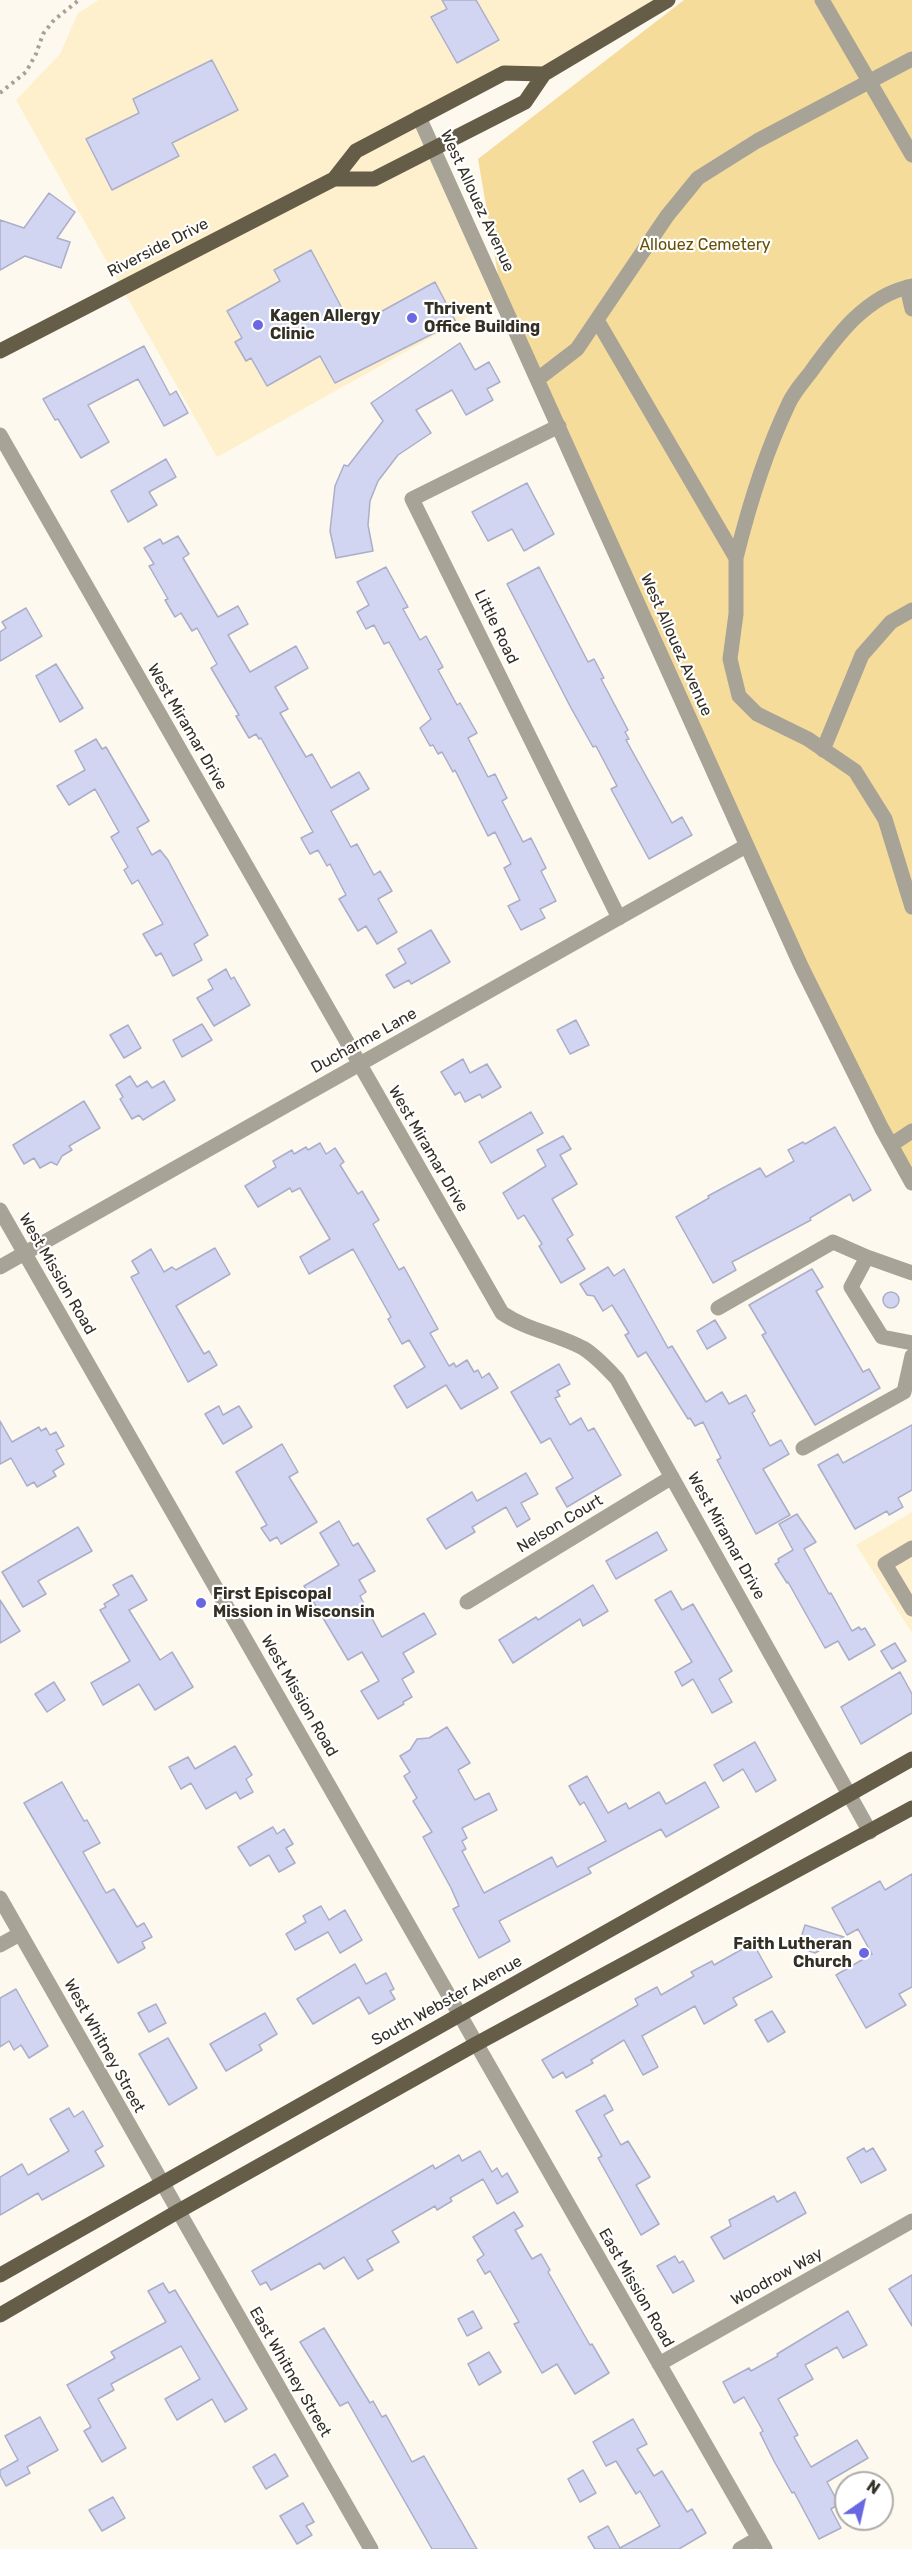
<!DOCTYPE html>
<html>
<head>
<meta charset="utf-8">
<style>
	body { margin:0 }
	#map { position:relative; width:912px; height:2549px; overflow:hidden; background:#fef9ee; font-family:Rubik,sans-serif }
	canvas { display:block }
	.north { position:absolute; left:834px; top:2471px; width:60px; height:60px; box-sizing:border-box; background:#fff; border:2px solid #aeaca8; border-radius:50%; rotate:34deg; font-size:16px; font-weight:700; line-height:24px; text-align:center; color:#343025 }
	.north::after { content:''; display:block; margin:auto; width:21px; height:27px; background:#6967e1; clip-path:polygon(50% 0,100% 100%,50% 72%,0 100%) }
</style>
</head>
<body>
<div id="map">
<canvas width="912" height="2549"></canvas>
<div class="north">N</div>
</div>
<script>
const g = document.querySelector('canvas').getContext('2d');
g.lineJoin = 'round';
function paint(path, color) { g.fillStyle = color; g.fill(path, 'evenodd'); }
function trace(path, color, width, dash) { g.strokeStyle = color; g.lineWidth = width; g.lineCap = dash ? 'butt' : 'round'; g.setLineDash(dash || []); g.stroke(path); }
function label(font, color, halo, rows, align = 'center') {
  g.font = font + ' Rubik,sans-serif'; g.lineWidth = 4.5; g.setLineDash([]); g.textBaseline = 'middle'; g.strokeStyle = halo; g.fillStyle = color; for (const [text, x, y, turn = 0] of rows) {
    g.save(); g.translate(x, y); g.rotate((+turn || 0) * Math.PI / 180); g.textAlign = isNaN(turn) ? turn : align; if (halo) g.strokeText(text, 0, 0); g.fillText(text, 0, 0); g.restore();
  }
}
const built = new Path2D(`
	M99,0H668L544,74L504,73L419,117L502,298L217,457L16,100L60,54L78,13Z
	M912,1512V1633L856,1545Z`);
const green = new Path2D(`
	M684,0H912V1183L881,1127L502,298L478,159Z`);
const building = new Path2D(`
	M442,0H476L499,40L457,63L431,17L447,9Z
	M212,60L238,110L172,143L179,156L112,190L86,139L139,113L133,99Z
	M49,193L75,212L57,238L70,242L61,268L25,256L0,270V220L24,228Z
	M311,250L345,314L364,321L435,282L456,322L335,383L320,356L267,386L251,358L246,361L235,342L242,338L227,311L280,281L274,270Z
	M460,343L475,370L489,362L500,382L487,389L493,400L466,415L452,390L416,410L431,433L398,455L378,481L370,501L368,525L373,551L336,558L330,531L335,486L344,465L348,466L383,421L371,403Z
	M144,346L170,395L176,391L188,413L164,426L138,379L88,405L109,442L81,458L58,419L55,420L43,399Z
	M166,459L176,477L149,492L157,505L128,522L111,491Z
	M527,483L554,534L524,551L512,529L488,541L472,512Z
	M178,536L189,554L183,558L218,617L238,606L248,624L228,635L250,672L296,646L308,668L275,687L288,709L280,713L306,757L312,754L331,788L359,772L369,789L331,811L351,847L357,844L374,875L380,871L392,891L378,899L397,932L377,944L366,926L358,931L339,899L346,895L330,864L327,866L318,850L310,854L301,838L313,832L261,738L259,739L256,734L249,738L236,716L239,715L211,668L217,664L197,628L192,631L181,613L175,617L165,600L168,599L149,566L154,564L144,548L160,539L163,544Z
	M386,567L408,607L403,609L420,640L426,636L443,667L438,670L457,705L460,703L477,733L468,738L488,777L495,774L507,798L502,801L523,842L531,838L546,868L541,871L556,901L540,909L545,918L521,930L508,906L520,900L504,868L511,864L495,832L488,836L455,770L453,772L442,752L438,754L433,745L430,746L420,728L431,719L389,642L384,644L374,625L366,629L357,612L369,605L357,582Z
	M539,567L588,662L594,659L604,678L601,679L628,730L625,732L629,739L626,740L672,823L682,817L692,835L649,859L611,789L617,786L596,746L593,747L571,708L507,584Z
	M26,608L42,636L0,661V632L6,628L2,622Z
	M56,664L83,708L60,722L36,676Z
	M96,739L102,749L106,747L149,821L137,828L152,855L160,850L168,860L208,935L194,944L202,960L173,976L161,953L156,956L143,934L163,924L138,880L132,884L124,870L128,867L111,837L119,832L95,789L69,805L57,786L85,770L75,751Z
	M431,930L450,962L411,984L409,980L394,988L386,975L406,963L398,949Z
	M226,969L231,979L234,977L250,1005L214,1026L197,998L213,989L208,980Z
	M576,1020L589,1045L570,1054L557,1030Z
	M202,1024L212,1040L182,1057L173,1040Z
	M128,1025L141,1048L124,1058L110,1035Z
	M463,1059L470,1073L487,1064L501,1087L482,1098L480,1094L465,1102L460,1092L455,1095L441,1072Z
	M130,1076L137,1087L147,1081L152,1088L164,1081L175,1100L143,1120L139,1115L132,1119L120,1099L123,1097L116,1085Z
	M84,1101L100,1128L69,1146L72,1150L62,1156L57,1165L51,1162L40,1168L34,1158L24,1164L13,1145Z
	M531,1112L543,1133L491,1163L479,1142Z
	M835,1127L871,1190L853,1201L850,1194L810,1218L811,1220L732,1262L736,1270L713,1283L676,1217L709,1198L708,1196L760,1168L766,1177L794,1161L788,1150L803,1142L805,1144Z
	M563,1136L571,1149L560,1155L577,1184L552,1199L573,1235L567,1239L585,1269L561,1283L539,1246L542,1244L524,1215L518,1219L503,1193L546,1166L537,1150Z
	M320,1143L326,1154L335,1148L344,1162L340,1165L358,1194L362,1191L379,1220L373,1224L399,1270L404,1267L438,1329L430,1333L449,1366L454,1363L456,1367L467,1360L474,1372L478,1370L482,1378L489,1373L498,1388L461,1409L446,1385L407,1408L394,1386L425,1367L409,1340L402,1344L388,1319L391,1317L353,1249L309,1274L300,1257L330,1239L300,1188L292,1192L290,1188L258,1207L245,1186L276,1167L273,1161L292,1150L294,1154L306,1147L308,1150Z
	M215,1248L230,1274L176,1306L204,1354L209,1351L217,1365L188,1382L131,1277L139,1273L132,1261L151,1249L164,1272L172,1267L176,1270Z
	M608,1267L614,1276L624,1269L668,1348L672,1346L706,1402L722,1392L729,1404L746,1395L755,1411L752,1413L770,1446L781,1440L789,1454L763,1469L790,1515L756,1534L717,1460L721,1458L703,1422L695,1426L690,1418L688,1419L646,1352L638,1357L625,1335L629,1333L612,1305L603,1311L594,1296L587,1295L580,1284Z
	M812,1269L823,1287L816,1291L863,1372L869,1369L880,1388L815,1425L762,1335L766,1333L749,1305Z
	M883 1300a8 8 0 1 1 16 0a8 8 0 1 1-16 0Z
	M715,1320L726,1338L707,1349L697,1331Z
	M559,1364L570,1384L557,1391L560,1396L555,1398L570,1425L581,1418L588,1431L594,1428L621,1475L567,1507L556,1488L573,1478L550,1438L541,1443L511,1392Z
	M219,1406L223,1415L239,1406L252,1427L223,1444L205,1414Z
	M0,1421L12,1442L39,1427L41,1431L46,1428L50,1435L56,1432L64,1446L56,1450L64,1464L53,1471L56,1476L37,1487L34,1482L27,1486L11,1458L0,1464Z
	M912,1425V1490L898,1498L903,1507L889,1515L887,1511L855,1529L818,1465L838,1454L843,1463Z
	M282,1444L298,1472L289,1477L317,1522L281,1544L277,1537L270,1541L261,1528L267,1525L236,1472Z
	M526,1473L538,1494L521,1503L530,1519L517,1527L506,1507L472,1527L475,1532L446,1549L427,1519L472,1492L477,1501Z
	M797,1514L816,1542L804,1549L829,1594L831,1593L852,1631L859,1627L861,1630L865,1628L875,1645L849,1660L838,1641L825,1648L788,1582L787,1583L775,1564L779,1562L778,1559L793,1550L779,1524Z
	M339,1521L353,1546L358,1543L375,1571L359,1580L366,1592L360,1596L382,1637L424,1613L436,1634L403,1653L414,1672L402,1679L412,1697L403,1702L404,1704L378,1719L361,1691L379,1681L362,1652L348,1660L304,1586L339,1565L320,1533Z
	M78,1527L92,1551L38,1581L46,1594L23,1607L2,1572Z
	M657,1532L667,1550L616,1579L606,1561Z
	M132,1575L147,1600L129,1610L160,1660L172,1652L193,1687L155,1710L139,1684L103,1705L91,1683L130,1661L100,1610L106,1607L104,1604L119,1595L113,1585Z
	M593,1585L608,1611L583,1626L580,1619L513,1663L499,1640L536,1617L538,1620Z
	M671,1591L682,1610L693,1604L732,1671L719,1679L732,1702L712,1713L693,1679L682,1686L675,1672L692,1662L655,1600Z
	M0,1600L20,1631L0,1643Z
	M895,1643L906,1661L892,1669L881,1651Z
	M900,1672L912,1694V1713L861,1744L841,1707Z
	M54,1682L65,1700L47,1712L35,1694Z
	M447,1727L470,1763L458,1770L475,1800L489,1793L497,1810L462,1828L467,1838L462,1841L466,1849L462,1851L484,1893L552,1857L557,1867L606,1841L584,1802L580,1805L569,1786L587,1776L608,1813L626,1803L629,1809L659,1792L666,1804L705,1782L719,1807L666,1837L661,1829L588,1868L591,1873L499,1921L510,1941L479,1958L453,1909L459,1906L451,1888L423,1837L432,1832L413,1801L417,1798L404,1776L410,1772L400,1756L410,1750L417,1739L429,1738Z
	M755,1742L776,1780L756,1792L743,1769L723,1781L714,1765Z
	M235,1746L252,1775L246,1779L253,1792L240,1799L236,1792L206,1809L191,1783L181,1789L169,1767L188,1757L195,1769Z
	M62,1782L84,1821L87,1820L100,1843L83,1852L106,1893L114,1889L137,1927L144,1923L152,1937L142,1942L145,1948L118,1963L24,1803Z
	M273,1827L277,1834L284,1829L293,1844L286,1848L295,1863L279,1872L269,1855L250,1866L238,1847Z
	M912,1874V1987L899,1994L906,2005L866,2028L836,1975L872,1954L858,1929L847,1935L832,1908L880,1881L885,1890Z
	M321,1906L329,1920L345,1910L362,1940L340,1953L328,1932L295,1950L286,1934L306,1922L303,1916Z
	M805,1925L844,1937L815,1953L798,1947Z
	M753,1943L772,1977L733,1998L737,2005L704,2024L695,2006L642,2036L658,2067L643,2075L624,2040L591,2060L593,2063L566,2078L563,2072L553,2078L542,2060L638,2005L635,1999L657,1987L661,1995L694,1976L691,1972L712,1961L714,1965Z
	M355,1964L366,1984L386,1973L394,1989L390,1991L395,1999L369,2014L359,1997L313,2024L297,1999Z
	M16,1989L48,2046L29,2058L21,2045L14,2050L9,2041L0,2047V1998Z
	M156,2004L166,2023L149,2032L138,2013Z
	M772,2011L785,2032L768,2042L755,2020Z
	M265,2013L277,2034L259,2045L262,2050L226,2071L210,2044Z
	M168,2038L197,2088L169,2105L139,2054Z
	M605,2095L613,2110L604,2115L621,2145L628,2141L650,2177L636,2185L659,2224L641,2235L598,2158L602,2156L576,2111Z
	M69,2108L74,2117L83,2111L103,2146L95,2151L104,2166L42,2200L38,2193L0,2215V2177L22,2164L28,2175L69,2151L50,2119Z
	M864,2148L866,2152L873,2148L886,2170L861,2183L847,2158Z
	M480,2151L492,2172L497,2168L502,2177L507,2173L518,2192L497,2204L483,2179L450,2198L452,2201L437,2210L435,2206L392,2231L399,2242L367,2260L373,2270L358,2279L344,2257L324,2269L320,2263L271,2290L266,2282L260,2285L252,2271L433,2165L435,2169L459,2155L462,2161Z
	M795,2192L806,2213L724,2259L711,2237L731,2226L729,2220L774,2196L777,2202Z
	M514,2212L523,2226L515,2230L532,2259L541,2254L550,2270L548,2272L590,2345L592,2344L609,2373L575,2394L557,2364L542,2373L514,2324L519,2322L490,2271L485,2274L477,2260L484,2255L473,2237Z
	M675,2256L679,2263L683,2261L694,2281L673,2293L657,2266Z
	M912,2275V2326L889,2289Z
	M163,2283L169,2293L175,2290L247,2409L225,2422L212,2399L177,2420L165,2399L200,2379L181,2346L111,2384L114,2390L98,2399L126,2448L102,2462L84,2431L91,2427L67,2385L115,2358L111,2352L166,2322L148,2291Z
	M473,2311L482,2328L467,2336L458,2319Z
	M848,2311L867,2345L843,2358L837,2347L805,2365L813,2379L778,2399L798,2435L794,2437L811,2467L857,2440L868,2458L827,2482L839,2504L831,2509L841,2528L819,2539L794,2492L792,2493L774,2461L760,2433L763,2431L744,2397L734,2403L723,2382L749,2368L751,2371L778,2356L777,2354Z
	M324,2328L370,2403L373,2401L382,2417L386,2415L412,2462L424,2456L477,2549H432L348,2402L340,2406L300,2342Z
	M489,2352L501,2372L479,2385L468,2364Z
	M40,2417L58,2450L27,2467L30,2473L6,2486L0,2475V2470L18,2460L5,2436Z
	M633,2419L647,2444L637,2449L654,2476L662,2471L687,2512L692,2509L706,2533L679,2549H595L588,2537L608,2526L620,2548L660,2526L640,2491L636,2494L616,2461L606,2466L593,2442Z
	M275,2454L288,2476L266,2489L253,2467Z
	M583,2470L596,2493L580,2502L568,2479Z
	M113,2497L125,2518L102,2531L89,2510Z
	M303,2503L314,2522L306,2526L312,2535L297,2544L280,2516Z`);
const path = new Path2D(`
	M0,93L26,72L36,54L43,34L54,20L79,0`);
const minor = new Path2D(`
	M822,0L912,155
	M419,117L801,966L881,1127L912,1183
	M907,287L912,309
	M597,320L736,558V614L730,659L739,696L757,714L808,739L855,771L885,819L912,907
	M538,379L577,349L667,216L698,178L757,141L912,59
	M559,426L412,499L619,918
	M0,435L502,1313C527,1330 557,1334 583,1348C596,1356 607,1368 617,1379L870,1832
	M736,558C749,505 765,453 789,403C794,392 803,382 810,373C836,337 866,295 912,286
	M823,750L862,655L891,622L912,610
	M891,1145L912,1131
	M0,1210L765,2549
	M0,1267L746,846
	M912,1273L867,1257L851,1287L882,1337L912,1343
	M718,1308L833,1242L867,1257
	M803,1448L904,1392L912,1356
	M912,1548L885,1564L912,1609
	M467,1602L672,1477
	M0,1898L371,2549
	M0,1945L20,1934
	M659,2364L912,2221
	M740,2549L759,2538`);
const major = new Path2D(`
	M334,179H374L525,102L544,74L668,0
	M0,351L334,179L356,151L504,73L544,74
	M0,2275L912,1759
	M0,2315L177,2212L476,2044L912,1808`);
const markers = [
	[412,318,6,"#6967e1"],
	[258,325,6,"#6967e1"],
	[201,1603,6,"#6967e1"],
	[864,1953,6,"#6967e1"]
];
const streetNames = [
	["West Allouez Avenue",477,201,65],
	["Riverside Drive",158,248,-27],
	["Little Road",496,627,64],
	["West Allouez Avenue",676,645,66],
	["West Miramar Drive",187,727,60],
	["Ducharme Lane",364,1041,-29],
	["West Miramar Drive",428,1149,60],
	["West Mission Road",57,1274,60],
	["Nelson Court",560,1524,-31],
	["West Miramar Drive",726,1536,61],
	["West Mission Road",299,1696,60],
	["South Webster Avenue",447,2001,-29],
	["West Whitney Street",104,2046,61],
	["Woodrow Way",777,2277,-29],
	["East Mission Road",636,2288,60],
	["East Whitney Street",290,2372,60]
];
const parkNames = [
	["Allouez Cemetery",705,245]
];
const poiNames = [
	["Thrivent",424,309],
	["Office Building",424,327],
	["Kagen Allergy",270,316],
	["Clinic",270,334],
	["First Episcopal",213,1594],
	["Mission in Wisconsin",213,1612],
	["Faith Lutheran",852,1944,"right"],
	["Church",852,1962,"right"]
];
paint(built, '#fef0cc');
paint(green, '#f6dc9b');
paint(building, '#d1d5f1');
trace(building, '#aaaec9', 1.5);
trace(path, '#a7a297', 4, [3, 4.5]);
trace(minor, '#a8a397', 15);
trace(major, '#655d48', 15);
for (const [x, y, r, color] of markers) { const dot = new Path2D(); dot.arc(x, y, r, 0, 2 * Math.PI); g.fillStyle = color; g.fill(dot); trace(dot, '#fff', 2); }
label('16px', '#343025', '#fff', streetNames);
label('16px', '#664f07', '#fff', parkNames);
label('bold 16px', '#343025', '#fff', poiNames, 'left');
</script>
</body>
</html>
